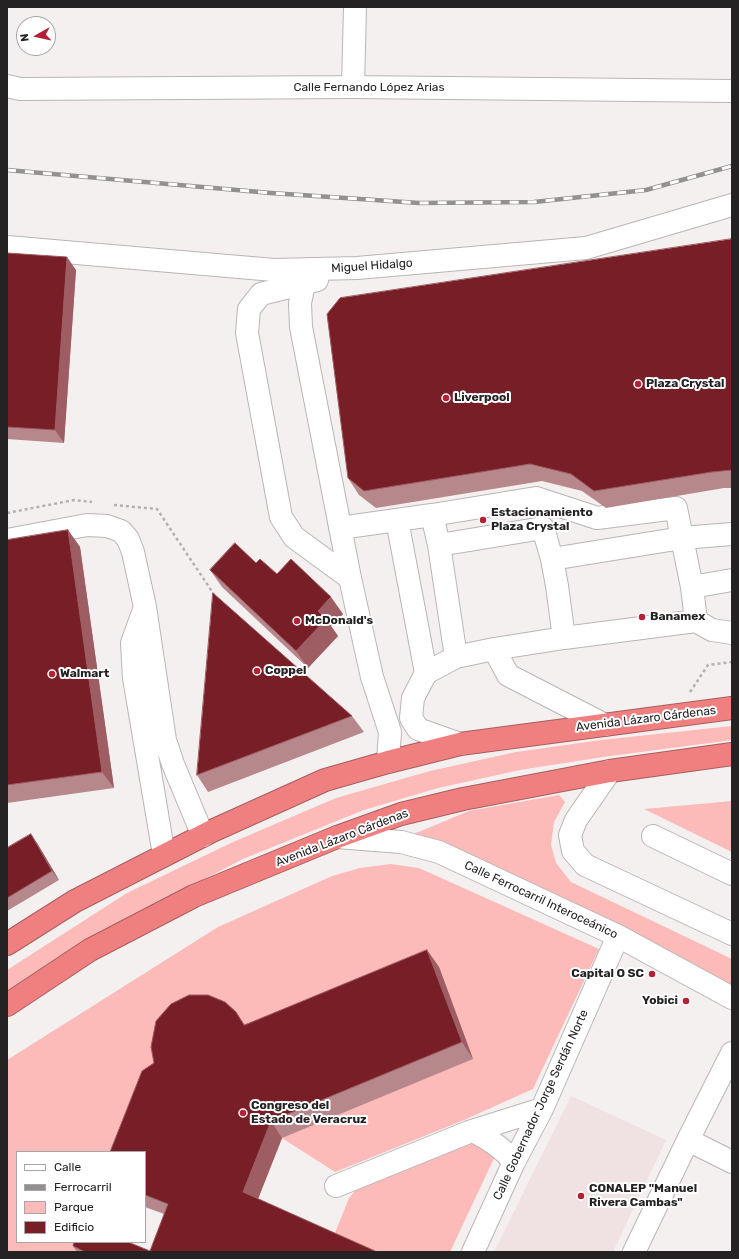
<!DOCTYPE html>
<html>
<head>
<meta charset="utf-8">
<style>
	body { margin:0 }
	#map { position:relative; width:739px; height:1259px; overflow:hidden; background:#f5f0f0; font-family:Rubik,sans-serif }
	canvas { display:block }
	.frame { position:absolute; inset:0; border:8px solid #242222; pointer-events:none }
	.legend { position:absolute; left:16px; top:1151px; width:130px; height:92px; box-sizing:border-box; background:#fff; border:1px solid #a7a7a7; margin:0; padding:5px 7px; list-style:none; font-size:12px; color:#242222 }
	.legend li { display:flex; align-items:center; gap:8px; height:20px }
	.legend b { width:20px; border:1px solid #a7a7a7 }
	.north { position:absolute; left:16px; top:16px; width:40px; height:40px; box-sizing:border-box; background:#fff; border:1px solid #a7a7a7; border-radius:50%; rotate:262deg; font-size:11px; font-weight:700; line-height:16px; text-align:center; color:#242222 }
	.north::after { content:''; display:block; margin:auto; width:14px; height:18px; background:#b42134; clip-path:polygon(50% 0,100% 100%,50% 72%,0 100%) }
</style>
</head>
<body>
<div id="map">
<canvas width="739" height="1259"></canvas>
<div class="frame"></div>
<ul class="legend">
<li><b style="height:5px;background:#fff"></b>Calle</li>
<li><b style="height:5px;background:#949090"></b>Ferrocarril</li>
<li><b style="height:11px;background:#fcbab8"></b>Parque</li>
<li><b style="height:11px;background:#771e26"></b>Edificio</li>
</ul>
<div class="north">N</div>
</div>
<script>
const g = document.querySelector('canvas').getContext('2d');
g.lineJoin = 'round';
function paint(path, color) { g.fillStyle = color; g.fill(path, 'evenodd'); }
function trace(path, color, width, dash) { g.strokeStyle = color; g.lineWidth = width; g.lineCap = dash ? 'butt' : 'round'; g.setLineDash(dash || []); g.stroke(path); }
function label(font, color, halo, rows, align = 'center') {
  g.font = font + ' Rubik,sans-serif'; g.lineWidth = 4; g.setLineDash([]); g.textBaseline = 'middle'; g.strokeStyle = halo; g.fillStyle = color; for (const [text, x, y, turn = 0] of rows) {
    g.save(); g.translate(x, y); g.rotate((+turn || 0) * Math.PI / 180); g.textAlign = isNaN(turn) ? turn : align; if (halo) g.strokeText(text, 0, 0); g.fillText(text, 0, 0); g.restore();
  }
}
const built = new Path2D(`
	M571,1096L666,1140L613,1252H494Z`);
const green = new Path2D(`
	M732,726V740L603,757L520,770L438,788L364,810L243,859L140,912L7,995V970L127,893L233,842L336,798L430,771L516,752L601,740Z
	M559,795L565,802L554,822L551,845L556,863L571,882L732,959V993L404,838L469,811Z
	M732,801V852L644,809Z
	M391,864L419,868L599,949L533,1089L464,1120L335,1172L282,1138L129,1152H17V1242H93L89,1252H7V1060L218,927L332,876L360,868Z
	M473,1143L496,1154L450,1252H351L331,1243L349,1198L356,1190Z`);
const path = new Path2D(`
	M114,505L157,509L215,596
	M7,513L74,500L92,502
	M690,692L708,665L732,662`);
const minor = new Path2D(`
	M7,86L20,89L353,87L732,91
	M353,87L355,7
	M7,247L274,270L357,268L586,248L732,205
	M317,280L261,294L249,309L247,333L281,517L294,537L350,578
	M304,284L300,303L301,327L350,578L372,677L390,732L388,762
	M432,515L536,498L597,518L676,508L682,538L732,534
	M397,520L426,673
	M340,528L432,515L439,545L456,657
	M7,540L87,525L107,526L121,531L128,539L133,552L145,607
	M439,545L543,528L552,559L557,586L564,638
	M552,559L682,538L692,587L696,621L712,630L732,633
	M692,587L732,580
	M494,649L508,675L605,725
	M460,744L418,729L411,718L413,698L426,673L456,657L494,649L564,638L696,621
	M610,771L576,820L570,835L573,851L585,865L732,934
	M653,836L732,874
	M337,837L401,842L439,852L618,936L732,998
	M164,855L134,678L132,643L145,607L165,740L173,764L203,836
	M473,1131C489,1139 503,1148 514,1162
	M688,1140L732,1162
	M336,1186L469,1132L542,1109
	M473,1252L514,1162L542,1109L618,936
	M634,1252L688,1140L732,1053`);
const highway = new Path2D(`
	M7,944L75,901L212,831L325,780L388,762L460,744L732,708
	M7,1005L90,950L194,896L337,837L401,814L463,799L610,771L732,754`);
const rail = new Path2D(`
	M7,170L271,193L419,203L534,202L646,190L732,166`);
const wall = new Path2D(`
	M732,239V488H724L606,508L582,491L542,481L376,508L359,495L348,478Z
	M7,253L76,270L64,443L7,439Z
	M68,530L80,547L114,788L7,803V540Z
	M256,563L277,574L343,614L331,626L338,636L308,668L222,587L210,570Z
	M352,716L364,732L208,792L197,775Z
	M37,843L59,880L7,911V848Z
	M427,950L439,967L473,1059L282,1138L258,1199L376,1252H77L73,1246L150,1251L164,1214L145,1207V1152L236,1012L245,1025Z`);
const shadedWall = new Path2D(`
	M67,257L76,270L64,443L55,430Z
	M68,530L80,547L114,788L102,772Z
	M331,597L343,614L331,626L338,636L308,668L296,651L318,611Z
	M31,834L37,843L59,880L52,871Z
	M427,950L439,967L473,1059L462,1042Z
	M271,1121L282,1138L254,1209L243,1192Z`);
const building = new Path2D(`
	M732,239V470L712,472L594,491L571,474L530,464L364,491L348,478L327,314L340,298Z
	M7,253L67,257L55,430L7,427Z
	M68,530L102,772L7,785V540Z
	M235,543L256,563L260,559L277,574L291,559L331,597L318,611L326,619L296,651L210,570Z
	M213,593L352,716L197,775Z
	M31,834L52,871L7,898V848Z
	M427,950L462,1042L271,1121L243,1192L375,1251V1252H85L73,1246L74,1242H128L150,1251L168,1204L145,1195V1152H110L142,1071L154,1063L151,1047L156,1021L171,1004L189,995H208L225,1002L236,1012L244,1025Z`);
const markers = [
	[638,384,4,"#b42134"],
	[446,398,4,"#b42134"],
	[483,520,4,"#b42134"],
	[642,617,4,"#b42134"],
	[297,621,4,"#b42134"],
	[257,671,4,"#b42134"],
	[52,674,4,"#b42134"],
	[652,974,4,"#b42134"],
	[686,1001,4,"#b42134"],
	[243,1113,4,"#b42134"],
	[581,1196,4,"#b42134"]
];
const streetNames = [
	["Calle Fernando López Arias",369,88],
	["Miguel Hidalgo",372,266,-4],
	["Avenida Lázaro Cárdenas",646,719,-7],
	["Avenida Lázaro Cárdenas",342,838,-21],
	["Calle Ferrocarril Interoceánico",541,900,25],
	["Calle Gobernador Jorge Serdán Norte",541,1105,-65]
];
const poiNames = [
	["Plaza Crystal",646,384],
	["Liverpool",454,398],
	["Estacionamiento",491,513],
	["Plaza Crystal",491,527],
	["Banamex",650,617],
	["McDonald's",305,621],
	["Coppel",265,671],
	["Walmart",60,674],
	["Capital O SC",644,974,"right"],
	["Yobici",678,1001,"right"],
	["Congreso del",251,1106],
	["Estado de Veracruz",251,1120],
	["CONALEP \"Manuel",589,1189],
	["Rivera Cambas\"",589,1203]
];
paint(built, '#f0e2e2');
paint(green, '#fcbab8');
trace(minor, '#bab5b5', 24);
trace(highway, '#a95e5f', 24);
trace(path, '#b5b1b1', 2.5, [3, 3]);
trace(minor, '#fff', 22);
trace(highway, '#f07f80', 22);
trace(rail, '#949090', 4.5);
trace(rail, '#fff', 3, [9]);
paint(wall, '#b6878b');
paint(shadedWall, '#9d5d63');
paint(building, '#771e26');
trace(building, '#9d5d63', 1);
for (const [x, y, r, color] of markers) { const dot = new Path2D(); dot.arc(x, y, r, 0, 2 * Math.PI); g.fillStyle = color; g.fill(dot); trace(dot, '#fff', 1.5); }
label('12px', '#242222', '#fff', streetNames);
label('bold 12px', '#242222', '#fff', poiNames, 'left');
</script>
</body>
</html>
